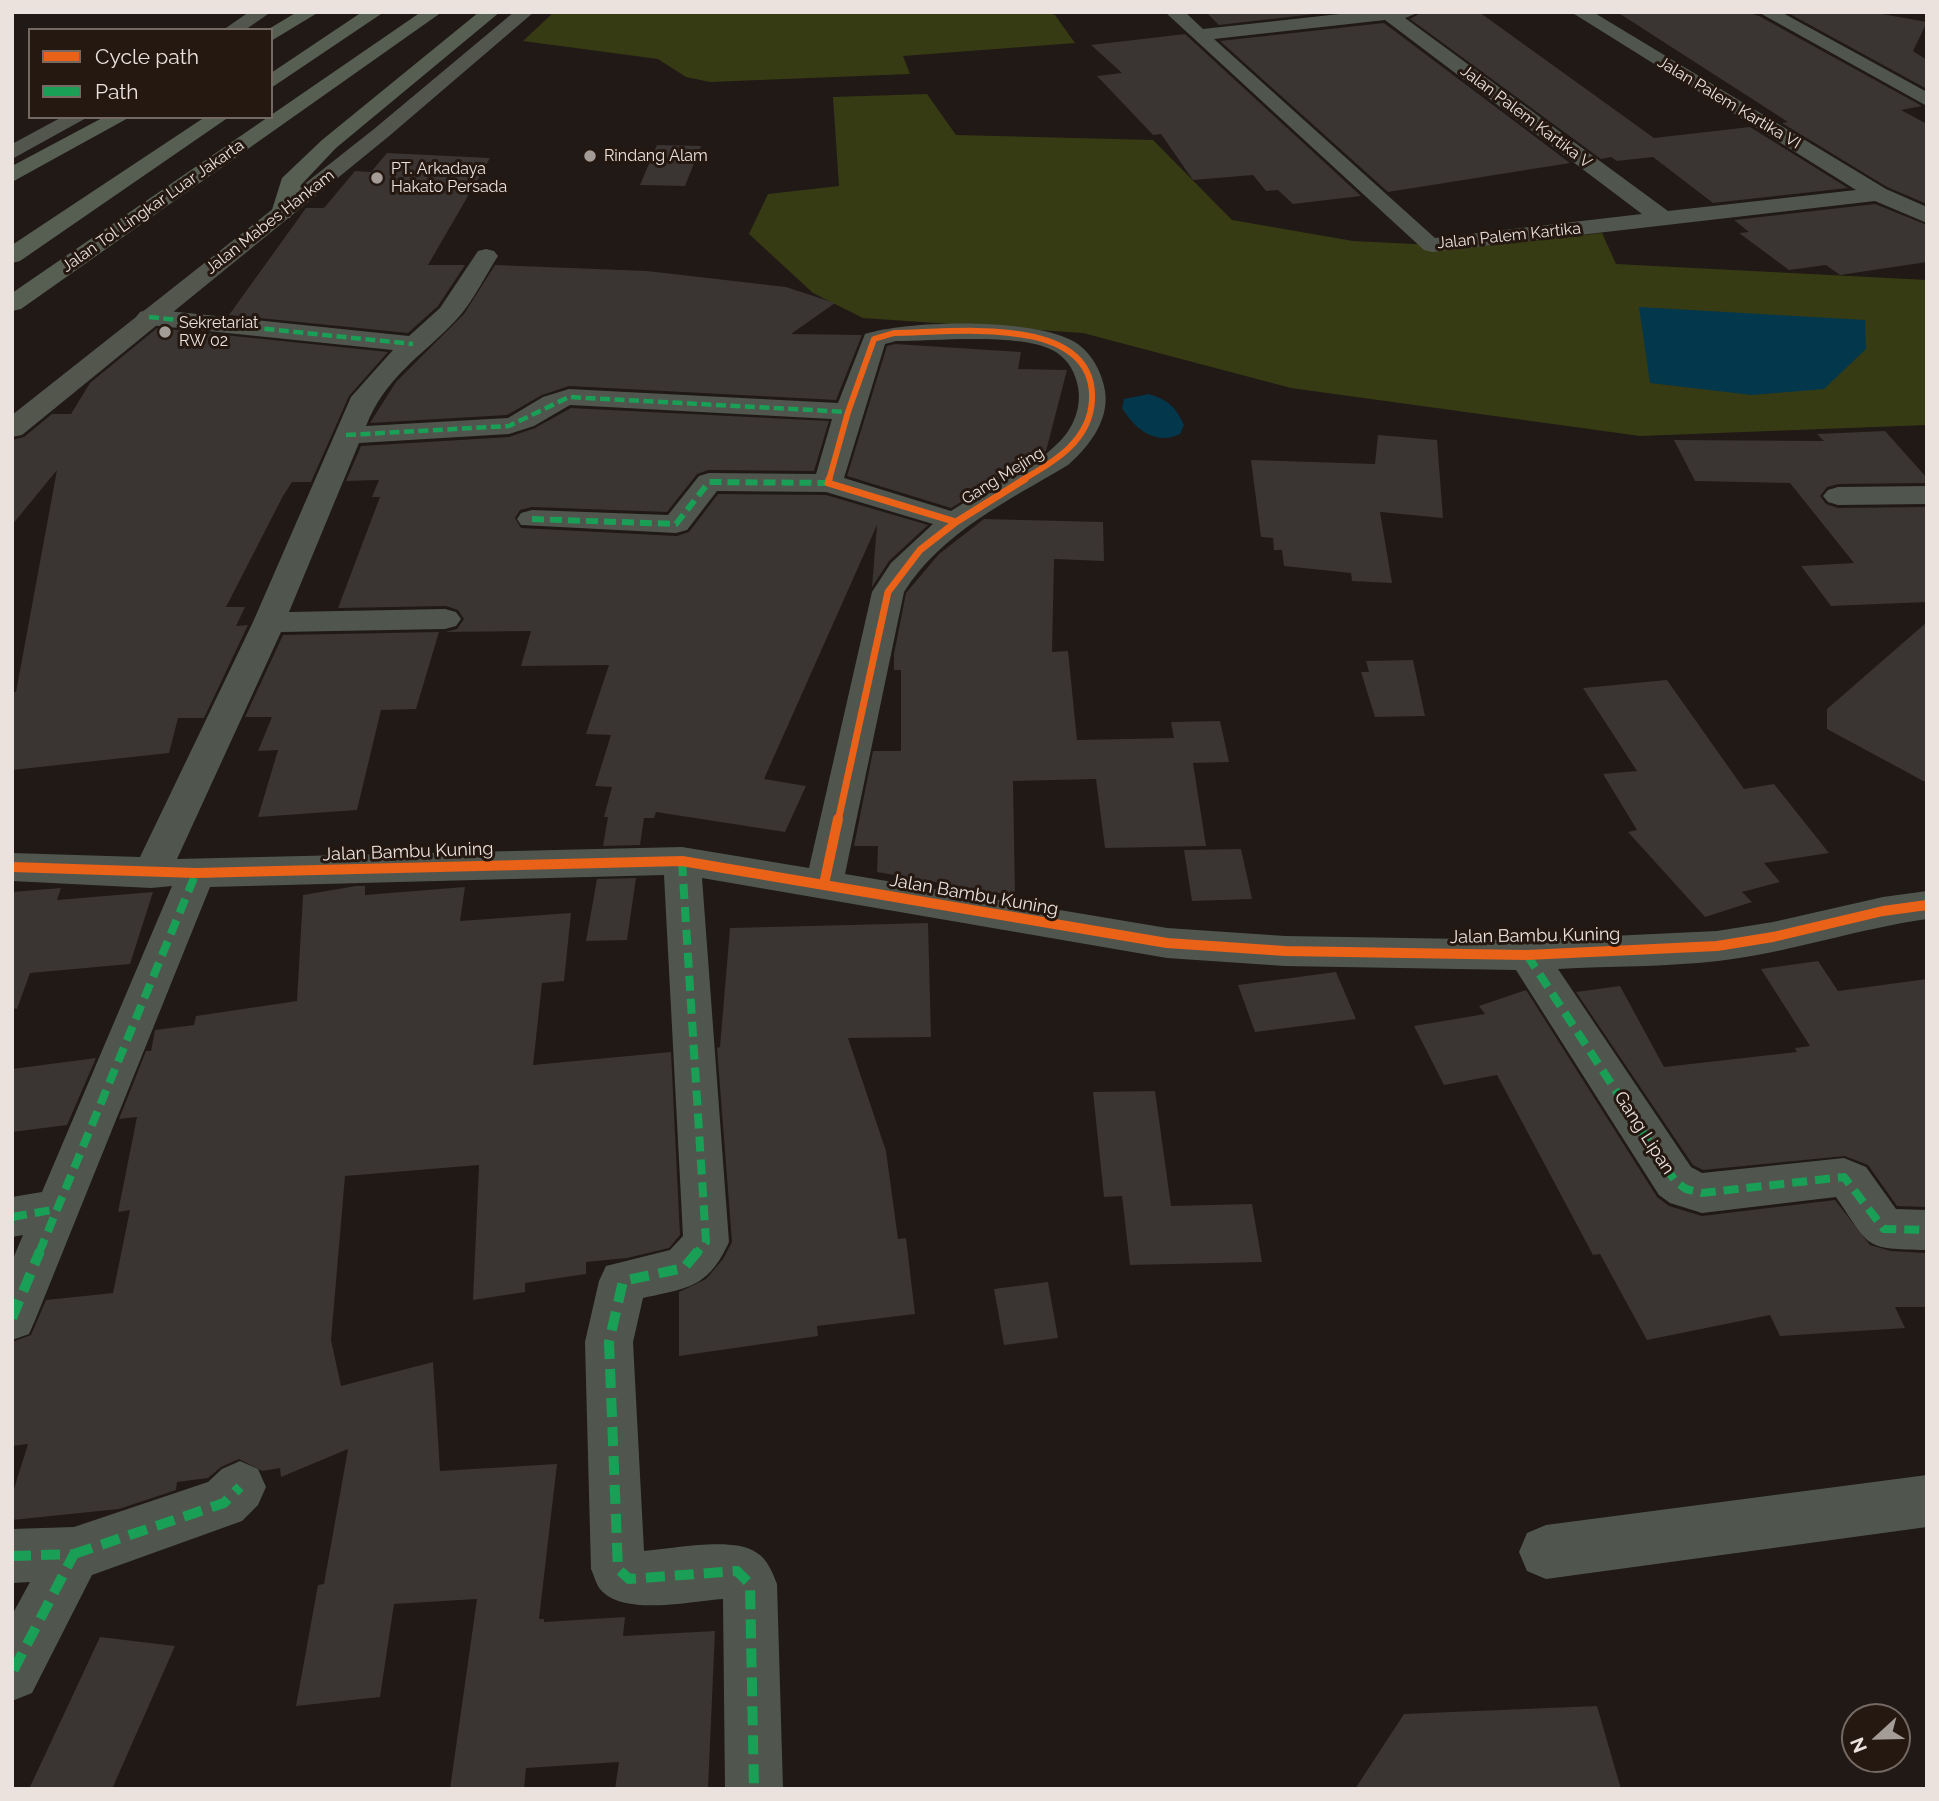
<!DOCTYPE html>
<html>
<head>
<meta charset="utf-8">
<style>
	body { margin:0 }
	#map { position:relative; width:1939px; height:1801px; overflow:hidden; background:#201916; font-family:Raleway,sans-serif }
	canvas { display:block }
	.frame { position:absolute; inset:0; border:14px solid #ebe2dd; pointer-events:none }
	.legend { position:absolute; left:28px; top:28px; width:245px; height:91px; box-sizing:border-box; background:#251811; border:2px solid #746963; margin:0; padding:9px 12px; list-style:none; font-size:21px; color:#ebe2dd }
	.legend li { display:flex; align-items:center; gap:14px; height:35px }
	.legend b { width:35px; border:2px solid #746963 }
	.north { position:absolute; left:1841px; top:1703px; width:70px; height:70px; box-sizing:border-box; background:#251811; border:2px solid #746963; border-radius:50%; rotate:248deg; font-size:19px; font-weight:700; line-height:28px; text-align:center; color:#ebe2dd }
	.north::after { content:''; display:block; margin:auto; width:24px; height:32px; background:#a49c97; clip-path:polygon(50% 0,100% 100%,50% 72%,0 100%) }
</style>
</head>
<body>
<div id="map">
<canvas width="1939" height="1801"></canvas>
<div class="frame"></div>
<ul class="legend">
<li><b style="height:9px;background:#ea6118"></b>Cycle path</li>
<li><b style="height:9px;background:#1a9f57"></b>Path</li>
</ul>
<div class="north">N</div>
</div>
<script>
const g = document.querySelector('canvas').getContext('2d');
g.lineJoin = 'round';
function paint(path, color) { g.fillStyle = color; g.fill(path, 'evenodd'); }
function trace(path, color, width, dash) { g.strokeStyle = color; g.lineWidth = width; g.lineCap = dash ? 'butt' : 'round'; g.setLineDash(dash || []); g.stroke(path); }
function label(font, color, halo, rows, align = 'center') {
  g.font = font + ' Raleway,sans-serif'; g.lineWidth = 6; g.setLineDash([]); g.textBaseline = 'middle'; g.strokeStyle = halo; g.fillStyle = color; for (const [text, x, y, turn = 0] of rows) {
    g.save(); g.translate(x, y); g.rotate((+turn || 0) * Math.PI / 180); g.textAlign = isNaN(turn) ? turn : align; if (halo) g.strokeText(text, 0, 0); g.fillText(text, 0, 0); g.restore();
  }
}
const green = new Path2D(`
	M554,12H1046L1055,15L1075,43L903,56L910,74L710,82L686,77L658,59L523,41Z
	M927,94L956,135L1153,140L1232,220L1353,241L1476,247L1602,233L1616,264L1927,280V425L1640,436L1291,388L1083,333L863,318L813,293L749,234L768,194L839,186L833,97Z`);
const water = new Path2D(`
	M1639,307L1865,320L1866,349L1824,389L1752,395L1650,383Z
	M1149,394C1168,400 1176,407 1184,425L1180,434C1155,446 1135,429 1122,408L1124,399Z`);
const building = new Path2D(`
	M1206,12H1332L1219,25Z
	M1422,12H1479L1654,138L1750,127L1848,188L1713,203L1653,157L1617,161L1611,157L1601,159L1410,19Z
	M1617,12H1746L1759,16L1922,106L1901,110L1927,124V204L1887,187L1782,123L1788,122Z
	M1871,12L1927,22L1913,51L1927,60V89L1790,14Z
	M1384,23L1570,163L1388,192L1220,41Z
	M1185,34L1361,196L1293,204L1278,190L1266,191L1253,175L1193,180L1161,134L1153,135L1097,76L1122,73L1091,45Z
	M657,145L701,146L685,186L640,185Z
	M387,153L490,158L428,265H465L438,306L408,333L229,315L306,208H324L355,171L371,172Z
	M1875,204L1927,225V262L1840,275L1826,265L1789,270L1739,233L1749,232L1734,220Z
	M495,265L647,271L786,287L835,303L791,334L862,335L836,400L569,386L542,395L507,415L370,423L396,382L464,314Z
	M157,328L388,352L349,396L311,482H292L283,496L226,607H245L236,626L248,625L204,718H178L169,753L12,770V692H16L57,470L12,525V440L24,437L52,414H71L90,383Z
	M895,344L1021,352L1018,369L1067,370L1046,451L951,508L847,476L887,346Z
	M571,408L829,421L814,471L708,470L697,474L667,512L532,507L520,510L515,518L521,528L677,536L689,532L718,494L826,495L928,525L889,561L872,587L877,525L764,779L806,786L785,832L656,812L654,818H644L640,845L603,846L608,817H604L612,787L595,786L611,735L586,734L609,665L521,666L531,631L445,632L457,629L464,619L458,610L446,606L338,608L380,497H372L379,480L346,481L361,446L509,437L535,428Z
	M1885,431L1927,478V483L1838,484L1827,487L1820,496L1826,504L1838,508L1927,507V602L1831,606L1801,566L1854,563L1790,483L1695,481L1674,440L1824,441L1817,434Z
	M1378,435L1437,440L1443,518L1380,512L1392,583L1352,581L1351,573L1284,566L1282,550H1274L1273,538L1261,537L1251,460L1375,464Z
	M984,519L1103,522L1104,561L1054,559L1052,652L1068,651L1077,740L1174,738L1171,722L1220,721L1229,762L1193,763L1206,846L1105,848L1096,779L1013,781L1015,896L877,872L878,846H854L873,751H901V670H894V654L906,593L939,554Z
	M1927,622V783L1827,729V709Z
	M439,632L416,709L381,710L357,810L258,817L278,750L258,751L272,717H245L283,635Z
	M1413,660L1425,716L1375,717L1361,672H1369L1366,661Z
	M1667,680L1744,789L1774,784L1829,853L1764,863L1780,882L1742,892L1752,902L1705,917L1628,832L1637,830L1603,774L1637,771L1583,688Z
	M1241,849L1252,899L1192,901L1184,850Z
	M636,878L627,940L586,941L597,879Z
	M356,886H365V895L465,887L460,921L571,913L564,981L542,983L533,1065L671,1052L680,1235L669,1248L627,1258L586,1262V1274L525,1283V1292L473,1300L479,1165L345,1176L331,1340L341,1386L433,1362L440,1471L557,1464L539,1619H544V1622L625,1617L623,1636L715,1631L708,1789H615L619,1762L526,1768L524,1789H450L477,1599L394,1604L380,1697L296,1706L318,1585L324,1584L348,1449L281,1477L280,1468L262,1471L239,1459L221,1467L208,1478L177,1482L176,1490L119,1509L12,1520V1495L28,1444L12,1446V1342L31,1335L46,1300L113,1293L130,1210L118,1212L137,1117L119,1119L146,1051H151L155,1030L194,1025L196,1016L297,1001L303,895Z
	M61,888L57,900L153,892L130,964L30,973L17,1009L12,1008V892Z
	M928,923L931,1037L848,1038L886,1151L898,1239L906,1238L915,1314L817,1326L818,1336L679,1356V1292L706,1279L723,1259L732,1242L717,1048L720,1047L730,928Z
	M1818,961L1838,991L1927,979V1207L1897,1206L1868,1165L1845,1156L1703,1170L1693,1165L1576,992L1620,986L1664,1067L1797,1052L1795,1048L1810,1046L1761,969Z
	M1336,972L1356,1019L1255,1032L1238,985Z
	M1526,990L1657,1197L1669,1206L1702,1216L1835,1200L1870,1245L1891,1251L1927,1253V1307H1895L1905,1328L1780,1336L1770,1315L1647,1340L1600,1254L1593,1255L1497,1075L1444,1085L1414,1026L1485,1014L1479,1006Z
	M96,1058L67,1125L12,1132V1069Z
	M1155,1091L1171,1206L1252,1204L1262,1262L1130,1265L1122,1196L1104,1197L1093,1092Z
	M1048,1282L1058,1338L1004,1345L994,1289Z
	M100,1637L175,1646L112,1789H29Z
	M1597,1706L1621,1789H1355L1404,1714Z`);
const minor = new Path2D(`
	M1165,12H1185L1203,29L1358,12H1420L1405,18L1668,211L1856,190L1571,12H1593L1886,189L1927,207V223L1875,201L1432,252L1424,250ZM1385,20L1642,214L1435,238L1214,39Z
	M1758,12H1781L1927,92V106Z
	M486,249L494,251L498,256C485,276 473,302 456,320C421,357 386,376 366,426L508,418L543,397L569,389L838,403L865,334C910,320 1028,318 1071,340C1089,349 1100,368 1104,386C1112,417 1090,446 1068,465C1008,501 942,532 904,592L845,874L1167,928L1285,936L1527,940L1717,931L1773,922L1883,897L1927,891V919C1856,929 1788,953 1718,961C1665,967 1611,966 1558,969L1691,1167L1702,1173L1844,1158L1866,1167L1896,1209L1927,1210V1250C1863,1249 1871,1248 1836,1197L1702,1213L1670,1203L1659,1195L1516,970L1285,966L1167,958L702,878L729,1242C708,1288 688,1288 643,1298L633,1342L644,1551C673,1549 734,1536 757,1553C768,1560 772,1572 777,1584L783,1789H725L723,1599C691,1601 623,1617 600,1589C596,1584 594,1575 591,1569L585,1342L599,1281L606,1266L670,1250L683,1236L664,875L210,887L36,1318L29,1334L12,1340V1261L23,1235L12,1237V1197L42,1192L172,886L151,888L12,881V853L140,857L253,622L351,397L393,350L149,325L140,322L136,317L140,312L149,309L409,336L440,308L478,251ZM896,341C935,341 1024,332 1056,352C1069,361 1075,372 1078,387C1082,409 1072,431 1056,445C1028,473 984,489 951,511L844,478L885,344ZM570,405L832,419L816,474L709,473L699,476L668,515L532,510L521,513L517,519L521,525L676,533L687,530L717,491L826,492L933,524L891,563L872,592L809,868L682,847L177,859L281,632L445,629L456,626L461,619L456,612L445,609L289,612L359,443L509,434L534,426Z
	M1927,486V504L1838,505L1828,502L1823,496L1828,490L1838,487Z
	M240,1461L258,1469L266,1487L258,1505L242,1521L92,1575L32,1693L12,1701V1615L30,1582L12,1583V1529L74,1527L208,1482L222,1469Z
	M1927,1475V1527L1546,1579L1527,1571L1519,1552L1527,1533L1546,1525Z`);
const primary = new Path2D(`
	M249,12H271L245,30H223Z
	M514,12H534L388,137L22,435L12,437V415L374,129Z
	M62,117H88L12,159V144Z`);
const motorway = new Path2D(`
	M297,12H319L271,41V30H267Z
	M362,12H384L271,88V73Z
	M421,12H442L21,309L12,311V293Z
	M479,12H500L336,148L301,185L290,218H274L271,213L282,178L322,140Z
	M104,117H130L12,182V166Z
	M205,117H229L20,261L12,263V245Z`);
const quietFar3 = new Path2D(`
	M149,317L413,344
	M346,435L509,426L569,397L848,412`);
const quietFar2 = new Path2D(`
	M532,519L676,524L709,482L828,483`);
const quietFar1 = new Path2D(`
	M682,861L706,1242L697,1253
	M1527,955L1675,1181L1686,1189L1702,1193L1844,1177L1884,1229L1927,1230
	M12,1217L57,1209
	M39,1253L196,873`);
const quiet = new Path2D(`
	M698,1251L684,1268L623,1281L609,1342L618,1569L629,1579L737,1571L750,1584L754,1789
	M12,1318L40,1251
	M74,1554L224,1503L240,1487
	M12,1556L74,1554L12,1673`);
const cyclewayFar2 = new Path2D(`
	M829,480L848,412L874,339L894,333C949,333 1096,312 1092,400C1090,441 1054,462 1022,480`);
const cyclewayFar1 = new Path2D(`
	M829,479L828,483L956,522
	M956,522L1025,479
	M838,821L888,592L920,550L956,522`);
const cycleway = new Path2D(`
	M12,867L196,873L682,861L1167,943L1285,951L1527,955L1717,946L1773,937L1883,911L1927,905
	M824,884L838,819`);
const markers = [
	[590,156,7,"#a49c97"],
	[377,178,7,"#a49c97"],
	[165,332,7,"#a49c97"]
];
const farStreetnames = [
	["Jalan Palem Kartika VI",1729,103,31],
	["Jalan Palem Kartika V",1526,117,37],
	["Jalan Tol Lingkar Luar Jakarta",153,206,-35],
	["Jalan Mabes Hankam",270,222,-38],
	["Jalan Palem Kartika",1509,236,-6],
	["Gang Mejing",1003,476,-32]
];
const farPoinames = [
	["Rindang Alam",604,156],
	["PT. Arkadaya",391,169],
	["Hakato Persada",391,187],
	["Sekretariat",179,323],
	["RW 02",179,341]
];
const streetNames = [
	["Jalan Bambu Kuning",408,852,-2],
	["Jalan Bambu Kuning",974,895,10],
	["Jalan Bambu Kuning",1535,936,-1],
	["Gang Lipan",1644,1133,57]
];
paint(green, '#373b13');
paint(water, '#03374c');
paint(building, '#3a3432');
paint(minor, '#50564e');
paint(primary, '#52564d');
paint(motorway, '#575e52');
trace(quietFar3, '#1a9f57', 4.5, [10, 4.5]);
trace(quietFar2, '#1a9f57', 6, [12, 6]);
trace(quietFar1, '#1a9f57', 8, [15, 8]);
trace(quiet, '#1a9f57', 10, [19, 10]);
trace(cyclewayFar2, '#ea6118', 6);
trace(cyclewayFar1, '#ea6118', 7);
trace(cycleway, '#ea6118', 10);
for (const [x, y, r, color] of markers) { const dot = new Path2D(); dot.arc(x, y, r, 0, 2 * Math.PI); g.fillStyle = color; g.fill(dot); trace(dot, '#251811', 2.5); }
label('16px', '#ebe2dd', '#251811', farStreetnames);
label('16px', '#ebe2dd', '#251811', farPoinames, 'left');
label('18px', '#ebe2dd', '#251811', streetNames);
</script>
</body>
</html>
